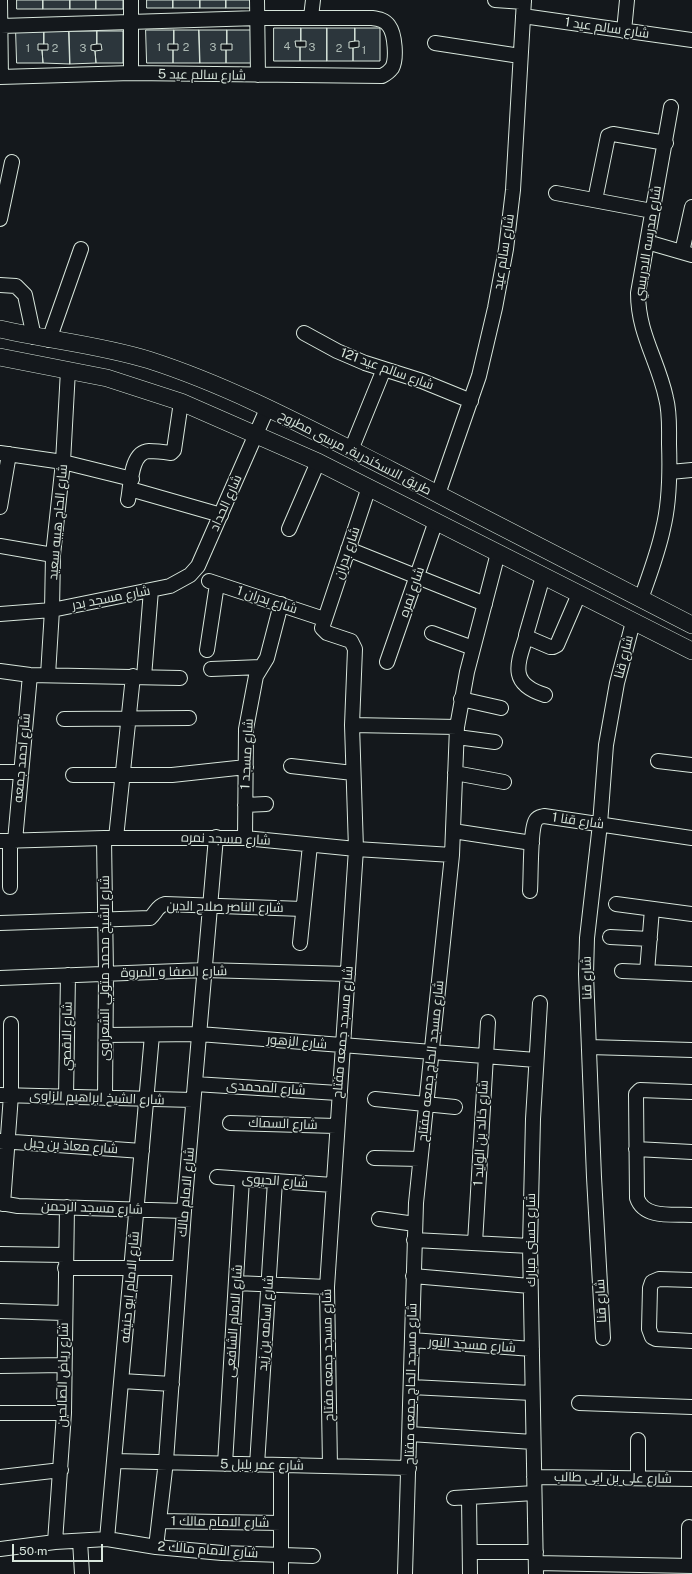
<!DOCTYPE html>
<html>
<head>
<meta charset="utf-8">
<style>
	body { margin:0 }
	#map { position:relative; width:692px; height:1574px; overflow:hidden; background:#14181c; font-family:"Public Sans",sans-serif }
	canvas { display:block }
	.scale { position:absolute; left:12px; top:1544px; width:91px; height:18px; box-sizing:border-box; border:2px solid #d8e6dc; border-top:0; padding-left:5px; font-size:12px; line-height:14px; white-space:nowrap; color:#d8e6dc; -webkit-text-stroke:3px #14181c; paint-order:stroke }
</style>
</head>
<body>
<div id="map">
<canvas width="692" height="1574"></canvas>
<div class="scale">50 m</div>
</div>
<script>
const g = document.querySelector('canvas').getContext('2d');
g.lineJoin = 'round';
function paint(path, color) { g.fillStyle = color; g.fill(path, 'evenodd'); }
function trace(path, color, width, dash) { g.strokeStyle = color; g.lineWidth = width; g.lineCap = dash ? 'butt' : 'round'; g.setLineDash(dash || []); g.stroke(path); }
function label(font, color, halo, rows, align = 'center') {
  g.font = font + ' "Public Sans",Cairo,sans-serif'; g.lineWidth = 3; g.setLineDash([]); g.textBaseline = 'middle'; g.strokeStyle = halo; g.fillStyle = color; for (const [text, x, y, turn = 0] of rows) {
    g.save(); g.translate(x, y); g.rotate((+turn || 0) * Math.PI / 180); g.textAlign = isNaN(turn) ? turn : align; if (halo) g.strokeText(text, 0, 0); g.fillText(text, 0, 0); g.restore();
  }
}
const building = new Path2D(`
	M17,0H43V9H17Z
	M43,0H70V9H43Z
	M70,0H96V9H70Z
	M96,0H123V9H96Z
	M147,0H173V8H147Z
	M173,0H200V8H173Z
	M200,0H226V8H200Z
	M226,0H253V8H226Z
	M274,28H301V41H295L296,47H300V61H274Z
	M301,28H327V61H300V47H306V41H301Z
	M327,28H355V41L349,42V48H353V61H327Z
	M355,28H380V61H353V48L359,47V41H355Z
	M146,30H174V44H168V50H173V63H147Z
	M174,30H199L200,63H173V50H178V44H174Z
	M199,30H227V44H221V50H226V63H200Z
	M227,30H253V63H226V50H232V44H227Z
	M16,31H44V44H38V50H42L43,63H17Z
	M44,31H69L70,64L43,63L42,50H48V44H44Z
	M69,31H97V44L91,45V50L95,51L96,63L70,64Z
	M97,31H123V63H96L95,51L102,50L101,44H97Z`);
const minor = new Path2D(`
	M0,0L1,77
	M257,0L258,75
	M495,0L524,2
	M523,16L692,40
	M311,17L313,0
	M624,31L627,0
	M435,43L520,56
	M131,73V0
	M0,77L131,73L382,76C386,74 389,72 392,68C397,59 395,34 389,26C385,20 379,19 372,18H258L1,26
	M556,193L652,211
	M595,200L608,136L613,134L666,143
	M0,219L12,162
	M647,242L692,255
	M682,252L692,207
	M0,285L16,286L25,295L34,337
	M304,333L337,351L365,363L422,381L471,401
	M49,340L81,249
	M351,450L384,369
	M0,453L63,462L132,479
	M670,472L692,470
	M130,489L221,515
	M438,494L479,376L495,308L506,249L513,190L524,0
	M128,500C131,486 130,452 149,451C156,451 164,452 171,453L174,450L181,402
	M0,507L9,454
	M289,529L318,462
	M0,546L53,555
	M348,549L485,604
	M543,576L526,635L529,638L550,647H553L557,645L579,594
	M209,581L324,619
	M641,599C649,576 658,553 663,529C670,501 670,472 669,444C669,429 670,413 666,398C658,360 638,334 638,293L671,107
	M0,614L52,610L170,586L190,575L198,566L267,409
	M432,633L473,648
	M526,637C517,665 509,684 545,695
	M207,650L217,584
	M387,662L436,521
	M211,669L261,667
	M0,671L30,675L180,678
	M48,675L52,610L53,555L63,462L68,370
	M144,677L151,590
	M461,699L501,708
	M64,719L189,718
	M352,725L457,727
	M457,737L495,742
	M658,761L692,765
	M291,766L353,773
	M0,772H20
	M455,773L504,782
	M73,775H172L246,767
	M245,805L266,804
	M453,831L532,843
	M104,838L106,974L105,1098
	M116,838L133,676
	M245,838L246,729L256,676L267,658L281,604
	M0,841L104,838H245L356,849L452,855
	M15,841L30,675
	M10,887V841
	M530,891C531,878 530,828 536,820C538,817 541,817 544,816L692,838
	M616,904L692,914
	M0,923L150,918C156,913 157,906 165,904L303,909
	M610,937L650,939
	M300,943L310,845
	M622,971L692,974
	M647,972L652,909
	M0,978L204,970L348,974
	M106,1035L199,1034L536,1060
	M589,1047L692,1050
	M195,1084L338,1093
	M692,1092L640,1090L636,1094L637,1198C644,1219 673,1214 692,1215
	M0,1095L193,1100
	M66,1097L68,975
	M375,1099L455,1107
	M230,1123L336,1126
	M0,1141L142,1151
	M636,1149L692,1152
	M374,1158L420,1159
	M217,1177L333,1185
	M0,1203L18,1206L184,1211
	M3,1204L11,1095V1024
	M379,1219L415,1224
	M414,1240L530,1246
	M475,1243L488,1022
	M0,1254L65,1255
	M65,1268H180
	M413,1276L530,1286
	M692,1280L659,1279L652,1282L650,1288L649,1329L652,1337L656,1339L692,1341
	M236,1283L327,1287
	M0,1311L64,1313
	M603,1338L594,1177L586,974L587,938L600,824L606,745L617,683L633,622
	M412,1340L532,1349
	M0,1366L64,1365
	M122,1381L172,1384
	M411,1387L532,1393
	M579,1403L692,1407
	M0,1413H64
	M410,1434L533,1442
	M115,1461L409,1468
	M225,1464L242,1179
	M257,1465L275,1181
	M281,1465V1574
	M330,1466L327,1287L356,849L352,725L355,649L351,641L327,633L322,628L369,487
	M0,1477L61,1470
	M534,1477L692,1479
	M638,1477V1440
	M469,1497L470,1574
	M454,1498L534,1493
	M159,1521L281,1523
	M107,1539L152,1035
	M80,1541L82,1574
	M55,1542L64,1413L67,1207
	M156,1547L166,1461L184,1211L216,837
	M0,1549L55,1542L107,1539L156,1547L222,1553L313,1556
	M470,1552H536
	M536,1563L692,1566
	M689,1566V1527
	M405,1574L416,1203L452,855L457,727L467,672L498,553
	M536,1574L530,1246L533,1119L540,1003`);
const major = new Path2D(`
	M0,329C49,340 101,345 149,360C233,387 312,430 391,470C491,522 592,573 692,625
	M0,357L107,378L181,402L318,462L692,651`);
const numberNames = [
	["4",287,47],
	["1",159,48],
	["2",186,48],
	["3",213,48],
	["3",312,48],
	["1",28,49],
	["2",55,49],
	["3",83,49],
	["2",339,49],
	["1",364,51]
];
const streetNames = [
	["شارع سالم عيد 1",607,28,8],
	["شارع سالم عيد 5",202,75,1],
	["شارع مدرسه الادريسي",648,243,-81],
	["شارع سالم عيد",504,252,-81],
	["شارع سالم عيد 121",387,369,20],
	["طريق الاسكندرية, مرسى مطروح",355,453,27],
	["شارع الحداد",226,503,-66],
	["شارع الحاج هيبه سعيد",58,522,-85],
	["شارع بدران",347,553,-71],
	["شارع نمره",412,592,-71],
	["شارع مسجد بدر",111,598,-11],
	["شارع بدران 1",267,600,18],
	["شارع قنا",624,657,-76],
	["شارع مسجد 1",247,754,-87],
	["شارع احمد جمعه",22,758,-85],
	["شارع قنا 1",578,821,8],
	["شارع مسجد نمره",226,839,2],
	["شارع الناصر صلاح الدين",225,907,1],
	["شارع الشيخ محمد متولي الشعراوى",105,968,-90],
	["شارع الصفا و المروة",174,972,-1],
	["شارع قنا",587,978,-91],
	["شارع مسجد جمعه مفتاح",343,1032,-85],
	["شارع الاقصي",67,1036,-89],
	["شارع الزهور",297,1042,5],
	["شارع مسجد الحاج جمعه مفتاح",431,1061,-84],
	["شارع المحمدى",266,1088,4],
	["شارع الشيخ ابراهيم الزاوى",97,1098,2],
	["شارع السماك",283,1124,2],
	["شارع خالد بن الوليد 1",481,1133,-87],
	["شارع معاذ بن جبل",71,1146,4],
	["شارع الحيوى",275,1181,4],
	["شارع الامام مالك",186,1192,-85],
	["شارع مسجد الرحمن",92,1208,2],
	["شارع حسنى مبارك",531,1240,-90],
	["شارع الامام ابو حنيفه",130,1287,-85],
	["شارع قنا",601,1301,-93],
	["شارع الامام الشافعى",234,1321,-86],
	["شارع اسامه بن زيد",266,1323,-86],
	["شارع مسجد النور",472,1345,4],
	["شارع مسجد جمعه مفتاح",328,1355,-91],
	["شارع رياض الصالحين",63,1375,-89],
	["شارع مسجد الحاج جمعه مفتاح",411,1384,-89],
	["شارع عمر بلبل 5",262,1465,1],
	["شارع على بن ابى طالب",613,1478,1],
	["شارع الامام مالك 1",220,1522,1],
	["شارع الامام مالك 2",208,1550,4]
];
paint(building, '#2c363c');
trace(building, '#d8e6dc', 1);
trace(minor, '#d8e6dc', 16);
trace(major, '#d8e6dc', 18);
trace(minor, '#14181c', 14);
trace(major, '#14181c', 17);
label('11px', '#adbab4', null, numberNames);
label('13px', '#d8e6dc', '#14181c', streetNames);
</script>
</body>
</html>
